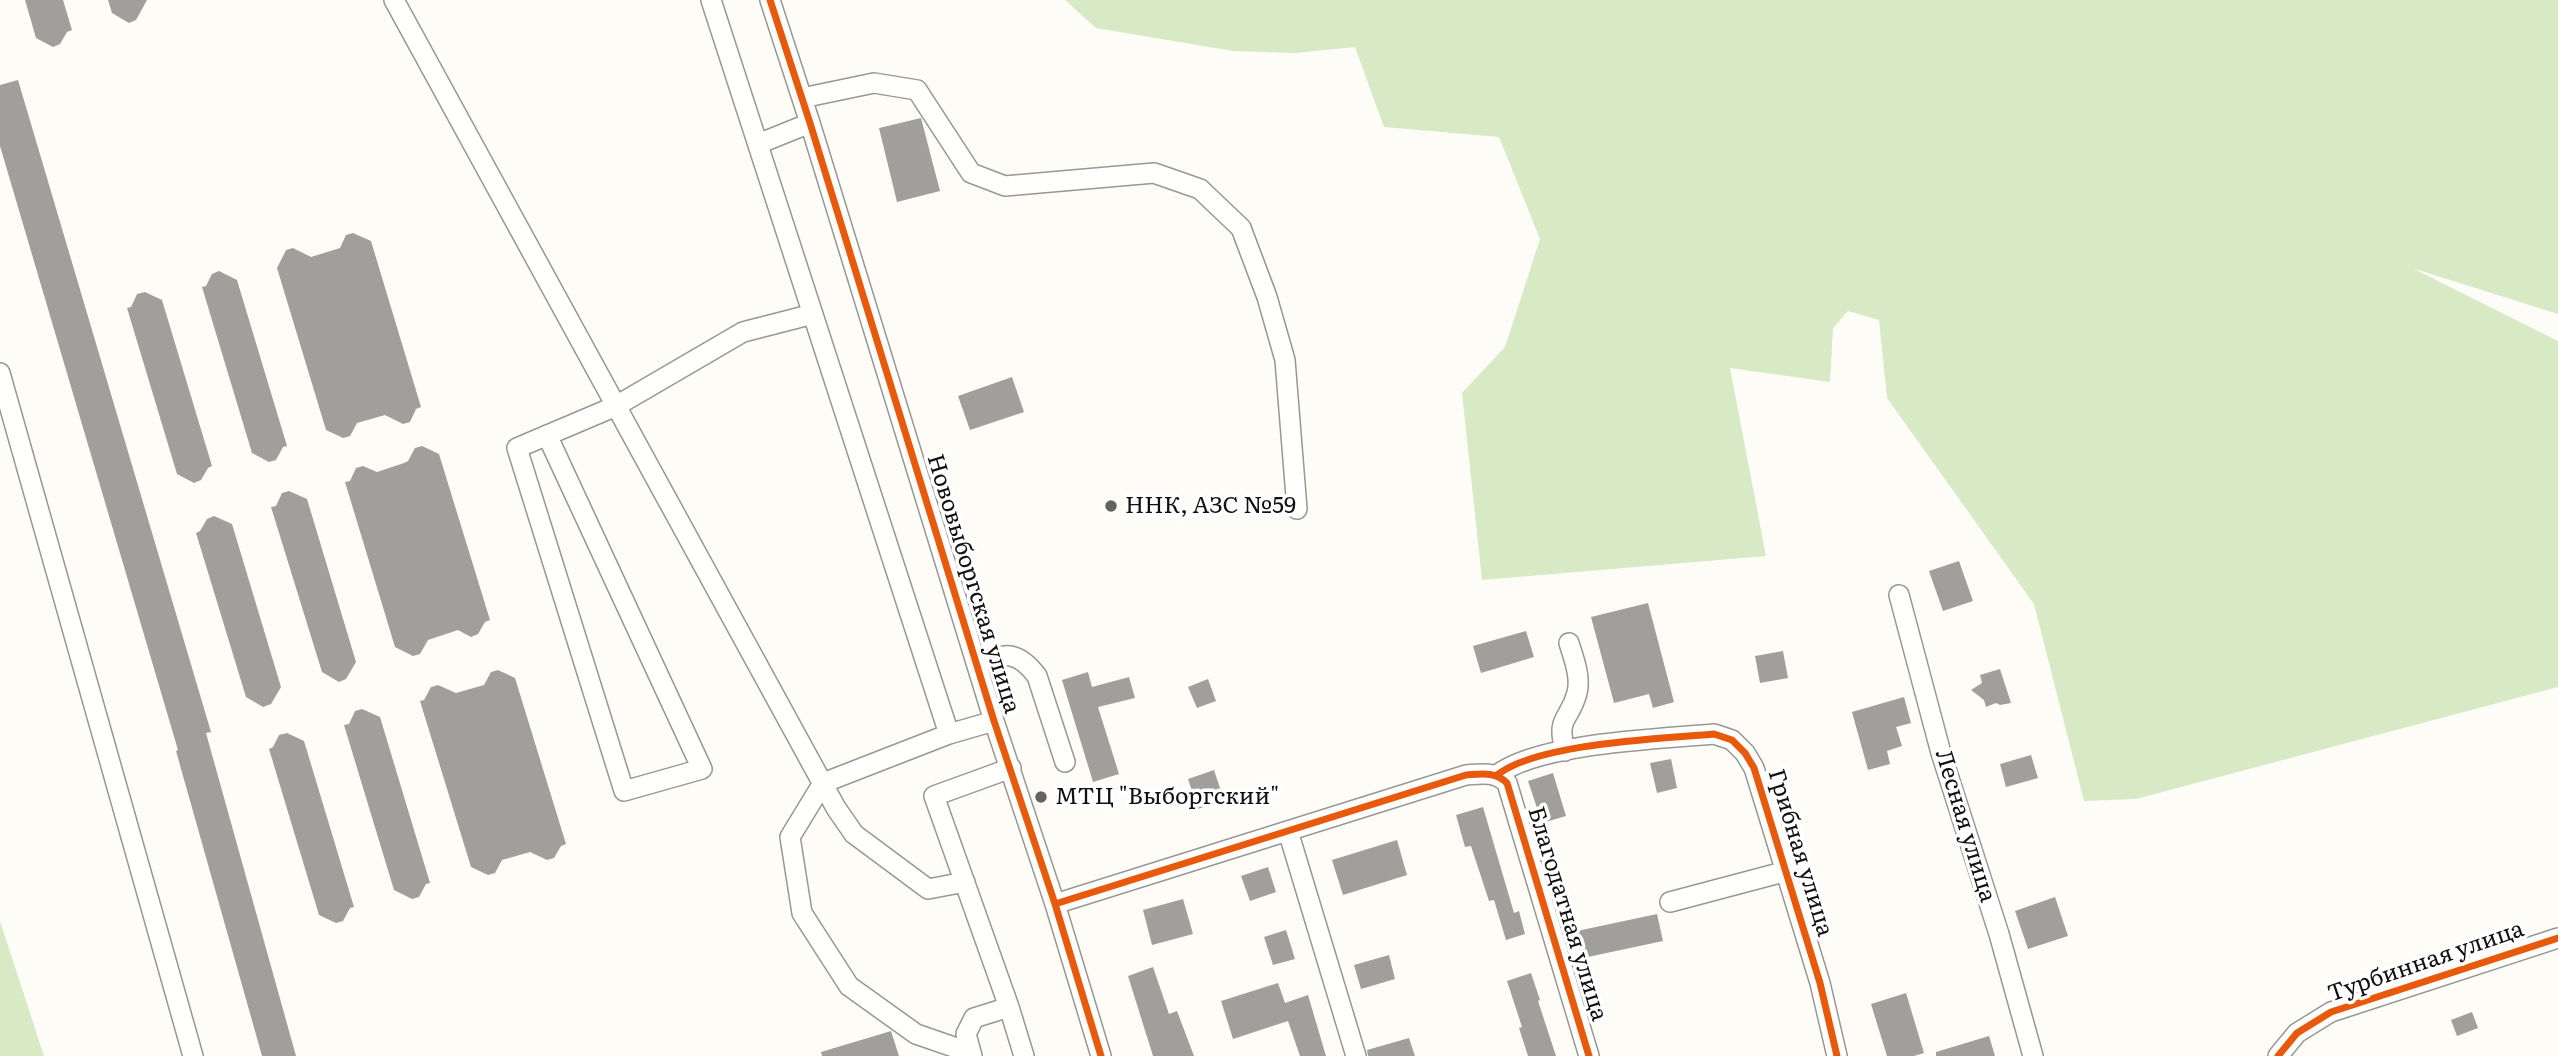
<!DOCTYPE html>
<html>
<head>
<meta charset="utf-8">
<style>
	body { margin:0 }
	canvas { display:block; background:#fdfcf7 }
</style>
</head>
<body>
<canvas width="2558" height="1056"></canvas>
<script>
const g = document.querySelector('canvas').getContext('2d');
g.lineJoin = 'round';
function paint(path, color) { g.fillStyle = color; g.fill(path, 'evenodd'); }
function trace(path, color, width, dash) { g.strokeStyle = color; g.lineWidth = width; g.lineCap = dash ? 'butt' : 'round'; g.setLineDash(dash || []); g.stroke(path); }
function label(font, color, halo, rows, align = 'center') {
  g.font = font + ' Literata,serif'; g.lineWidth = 7; g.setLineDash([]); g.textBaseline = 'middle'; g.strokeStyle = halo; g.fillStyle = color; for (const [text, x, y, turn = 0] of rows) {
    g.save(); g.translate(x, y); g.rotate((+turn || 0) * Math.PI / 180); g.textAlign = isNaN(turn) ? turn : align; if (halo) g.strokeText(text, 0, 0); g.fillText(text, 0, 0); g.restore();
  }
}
const forest = new Path2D(`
	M1065,0H2558V314L2412,268L2558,341V687L2136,799L2084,801L2034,604L1887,398L1879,320L1848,311L1833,328L1830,382L1730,368L1766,556L1482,580L1462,393L1505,347L1540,239L1499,137L1384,127L1355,47L1295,53L1233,51L1096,28Z
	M0,921L44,1056H0Z`);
const building = new Path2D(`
	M25,0H63L72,30L67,32L60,44L53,47L36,38Z
	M108,0H147L136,20L129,23L112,13Z
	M18,80L211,732L206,733L296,1056H262L176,751L178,750L0,146V85Z
	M921,118L940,191L897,202L879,128Z
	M353,233L371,241L421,407L416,409L410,422L403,424L385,415L357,423L350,436L343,438L326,430L277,268L286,250L293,248L311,257L340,248L346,235Z
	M219,271L237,280L287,446L283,447L276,460L269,462L252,453L202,287L206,286L212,274Z
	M145,292L162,300L212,466L208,468L201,480L194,483L177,474L127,308L131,307L137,294Z
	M1012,377L1024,412L970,430L958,396Z
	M422,446L439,454L490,620L485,622L478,634L471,637L458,630L428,640L420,654L413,656L395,647L345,482L350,481L356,468L363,466L377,472L404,463L408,461L415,448Z
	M289,491L307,499L356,662L346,679L339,682L322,672L271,507L276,506L282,493Z
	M214,516L232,524L281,687L271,704L263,707L246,697L196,533L200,531L207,519Z
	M1959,561L1973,601L1943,611L1929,571Z
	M1648,603L1674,702L1653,708L1649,694L1614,703L1591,617Z
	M1526,631L1534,657L1481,673L1473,646Z
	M1783,651L1788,678L1760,683L1755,656Z
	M2000,669L2011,703L2000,705L1996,703L1986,707L1984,700L1971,690L1982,683L1980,675Z
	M498,670L515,678L566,844L561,846L554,858L547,860L530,852L502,860L495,873L488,875L471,867L420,701L424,700L431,687L438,685L456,693L484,685L491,672Z
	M1088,672L1092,687L1129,677L1135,698L1098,707L1119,774L1093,782L1062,680Z
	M1208,679L1216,701L1197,708L1188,687Z
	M1904,697L1911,723L1896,727L1902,746L1887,751L1890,764L1868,770L1852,712Z
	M362,709L380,717L430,883L426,884L419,897L412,899L394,890L344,725L349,724L355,711Z
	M287,733L304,741L354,907L350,908L343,921L336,923L319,915L269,749L273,747L279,735Z
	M2031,755L2038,778L2006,787L2000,764Z
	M1671,759L1677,788L1657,793L1650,763Z
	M1214,770L1224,800L1198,809L1188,779Z
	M1553,773L1566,816L1542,823L1528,781Z
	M1483,807L1514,913L1519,911L1525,934L1506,940L1494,900L1489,901L1471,846L1465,847L1456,815Z
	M1397,840L1407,875L1343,895L1332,860Z
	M1268,867L1276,892L1250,901L1241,876Z
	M2055,897L2068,936L2028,949L2015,911Z
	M1183,899L1193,934L1152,945L1143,910Z
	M1657,914L1663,941L1583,958L1577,931Z
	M1286,930L1295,959L1273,965L1264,937Z
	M1389,955L1395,979L1361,989L1354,965Z
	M1153,967L1169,1014L1177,1011L1194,1056H1153L1128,976Z
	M1531,973L1540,1000L1538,1001L1556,1056H1528L1519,1028L1522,1027L1507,981Z
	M1278,983L1285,1003L1308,995L1326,1056H1300L1288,1021L1233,1039L1221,1001Z
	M1906,993L1924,1053L1914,1056H1887L1871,1004Z
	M2472,1012L2478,1028L2457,1036L2451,1020Z
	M891,1031L899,1056H822L821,1052Z
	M1989,1036L1995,1056H1936V1052Z
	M1409,1038L1415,1056H1368L1367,1050Z`);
const minor = new Path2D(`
	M394,0L836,808L854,834L928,889L965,882
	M711,0L949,734L994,721
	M770,0L810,123L994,721L1055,904L1101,1056
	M802,98L874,83L917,90L971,173L1005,186L1154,173L1200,189L1241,228L1267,297L1285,360L1297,509
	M758,144L810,123
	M0,373L193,1056
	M547,435L702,769L624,791L517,448L616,406L743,332L813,314
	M1899,595L1941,753L1999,934L2033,1056
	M977,665C1004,651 1018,651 1037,676L1065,762
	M949,734L823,783L790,837L802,913L849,986L916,1034L971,1053
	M1565,751C1556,716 1569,722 1577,693C1581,677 1574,659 1569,643
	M1011,768L934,796L1009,1007L1024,1056
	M1497,775C1538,743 1659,739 1714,734L1732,740L1745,753L1754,768L1820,983L1837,1056
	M1288,831L1356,1056
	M1670,902L1787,871
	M1055,904L1466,775C1481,774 1495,771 1507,783L1589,1056
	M972,1056L966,1034L974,1018L1009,1007
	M2278,1056L2297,1033L2331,1012L2558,938`);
const cycleway = new Path2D(`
	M770,0L810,123L994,721L1055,904L1101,1056
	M1497,775C1538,743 1659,739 1714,734L1732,740L1745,753L1754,768L1820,983L1837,1056
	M1055,904L1466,775C1481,774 1495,771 1507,783L1589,1056
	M2278,1056L2297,1033L2331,1012L2558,938`);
const markers = [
	[1111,506,7,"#646362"],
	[1041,797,7,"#646362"]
];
const poiNames = [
	["ННК, АЗС №59",1125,506],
	["МТЦ \"Выборгский\"",1055,797]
];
const streetNames = [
	["Нововыборгская улица",973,584,73],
	["Лесная улица",1965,826,73],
	["Грибная улица",1800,853,73],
	["Благодатная улица",1567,914,73],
	["Турбинная улица",2426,962,-19]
];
paint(forest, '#d8eac5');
paint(building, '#a19f9c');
trace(minor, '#979795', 22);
trace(minor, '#fffffe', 19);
trace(cycleway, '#e8590c', 7);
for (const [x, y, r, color] of markers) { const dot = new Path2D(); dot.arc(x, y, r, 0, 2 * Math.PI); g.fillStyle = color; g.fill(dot); trace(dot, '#fff', 2.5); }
label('23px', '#111', '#fff', poiNames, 'left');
label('23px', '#111', '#fff', streetNames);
</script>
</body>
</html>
